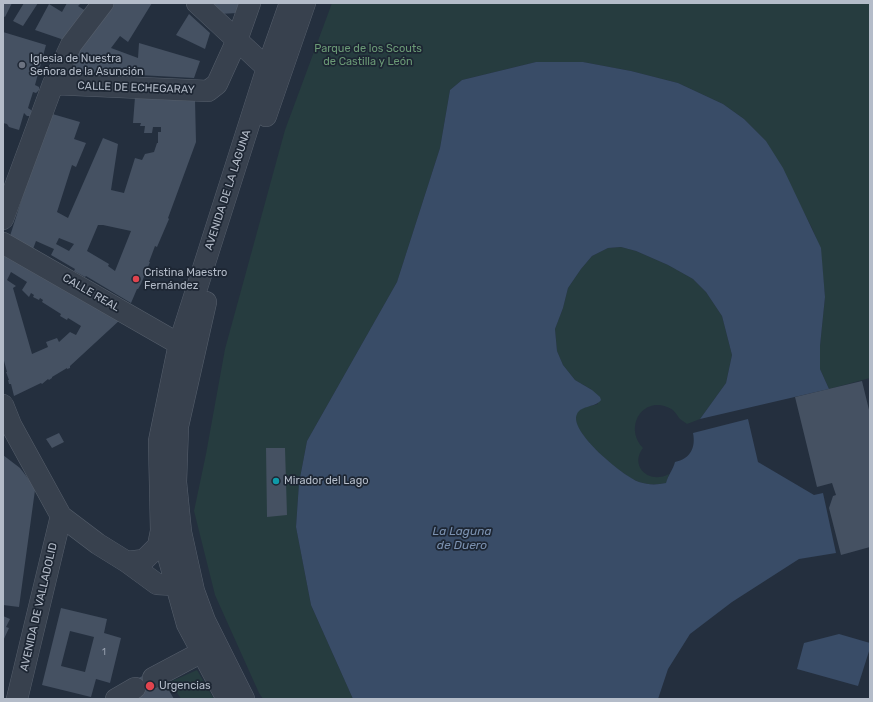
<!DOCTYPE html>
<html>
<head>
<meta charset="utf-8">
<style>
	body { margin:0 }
	#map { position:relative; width:873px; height:702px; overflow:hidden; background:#242f3e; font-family:Rubik,sans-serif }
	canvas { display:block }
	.frame { position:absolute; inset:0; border:4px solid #b4bcc9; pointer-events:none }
</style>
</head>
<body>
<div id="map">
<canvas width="873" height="702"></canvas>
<div class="frame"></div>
</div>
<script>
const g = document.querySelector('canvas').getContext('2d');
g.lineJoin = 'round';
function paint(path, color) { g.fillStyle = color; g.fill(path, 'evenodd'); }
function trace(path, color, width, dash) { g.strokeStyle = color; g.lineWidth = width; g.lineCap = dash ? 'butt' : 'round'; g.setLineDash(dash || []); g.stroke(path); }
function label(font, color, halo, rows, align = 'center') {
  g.font = font + ' Rubik,sans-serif'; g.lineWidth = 3.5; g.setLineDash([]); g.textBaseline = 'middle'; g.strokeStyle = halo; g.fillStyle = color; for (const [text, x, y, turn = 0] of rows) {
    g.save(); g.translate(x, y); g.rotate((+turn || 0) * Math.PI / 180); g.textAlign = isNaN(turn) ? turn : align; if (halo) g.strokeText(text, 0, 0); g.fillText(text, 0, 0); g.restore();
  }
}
const green = new Path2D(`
	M332,3H870V378L829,389L820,369V346L825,297L820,248L812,228L766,141L744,119L723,104L678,83L631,71L583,62H536L462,80L450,90L440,148L397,282L307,441L299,483L296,527L311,605L353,699H263L259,693L215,595L194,511L206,454L225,349L285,130Z
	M621,247L636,251L668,265L693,279L706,292L722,316L732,355L726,383L700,419L687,424C685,422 682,421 680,419C676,414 674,409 667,407C641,397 624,429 643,448C629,466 649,485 669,474L666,483C656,485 649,485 639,482C624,477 569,432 576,414C579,407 591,406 598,404L592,390L575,380L563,365L557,351L555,329L563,308L568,288L581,269L592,256L608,248Z
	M197,670L214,699H181L170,682Z`);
const water = new Path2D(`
	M536,62H583L631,71L678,83L723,104L744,119L766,141L783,168L821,248L825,297L820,346V369L829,389L700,419L726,383L732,355L722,316L706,292L693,279L668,265L636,251L621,247L608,248L592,256L581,269L568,288L563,308L555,329L557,351L563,365L575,380L592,390L600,397L601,400C595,408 581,405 577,414C568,431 623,476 639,482C649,485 656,485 666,483C668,475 673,470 675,462C690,459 696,448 693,433L748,419L758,462L814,495L823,493L836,553L799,559L732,602L690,634L668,669L658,699H353L311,605L296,527L299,483L307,441L397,282L440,148L450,90L462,80Z
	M839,634L870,643V648L858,686L797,669L804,643Z`);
const building = new Path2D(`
	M3,3H12L5,17L3,16Z
	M24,3H38L23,26L13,21Z
	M67,3H81L78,6L89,13L67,41L35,30L49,4L62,12Z
	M109,3H152L128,42L120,36L111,48L138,58L139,43L200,61L194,78L66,71Z
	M209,3H242L238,13L218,14Z
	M189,14L210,33L205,49L176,35Z
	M3,32L46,45L35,85L39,87V90L36,93L33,92L28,108L31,110L32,113L30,116H27L24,113L19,130L9,127L7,124L3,123Z
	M135,97L195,100L196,142L168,218L169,219L157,247L155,246L149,262H150L141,284L138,289H137L131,303L86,276L85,277L74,271L75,269L51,255L54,249L36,241L33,249L10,236L49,113L80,122L74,139L86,143L76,167L72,165L57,212L68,218L103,138L118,144L111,190L124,193L135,158L142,160L145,154L154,152L157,143H158V132H161V127H153L152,133H144L145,126H140L141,123H133ZM98,225H103L131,231L115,271L108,266L109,264L87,251ZM59,238L74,244L69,251L56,244Z
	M6,249L121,319L70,366V368L67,369V368L52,377V378L49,380L48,379L42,384L41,383L14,396L11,384H9L8,380H9L6,372H7L3,357V257ZM11,272L27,282L22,290L29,297L31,293L34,295L33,297L39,300L40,298L43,300L42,302L61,314L60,316L67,320L68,318L81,326L76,335L70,332L59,342L57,338L46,342L48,347L32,354L13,288L16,286L7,280Z
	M862,381L870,414V547L841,555L829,508L833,496L836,495L832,483L817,487L795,397Z
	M59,433L64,442L52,448L46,439Z
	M266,448H285L287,515L267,517Z
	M3,455L20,468L34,486L35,490L19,607L3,605Z
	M61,608L107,619L104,633L121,638L110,683L96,679L91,697L42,685ZM70,631L94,637L85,672L61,666Z
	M3,616L10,619L6,627L9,628L3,641Z
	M150,672L163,680L174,699H138L131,682Z`);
const minor = new Path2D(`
	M197,3L267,68
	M53,84L208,91L217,84L237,40L250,3
	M266,116L305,3
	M3,219L53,84L71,45L103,3
	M3,243L179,344
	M206,302L178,426L176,482L181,532L194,591L205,621L244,699
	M3,405L11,425L61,516L98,544L127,562L157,584L175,585L188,580
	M127,562L144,560L158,546L161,531
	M153,678L202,652
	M17,699L61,516
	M116,699L135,688
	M227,699L187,624L161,531L159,441L179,344L267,68L290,3`);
const markers = [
	[22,65,4,"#6b7280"],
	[136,279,4,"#e0444e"],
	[276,481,4,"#0f9aa8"],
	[150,686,5,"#e0444e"]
];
const numberNames = [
	["1",104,652]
];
const parkNames = [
	["Parque de los Scouts",368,49],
	["de Castilla y León",368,62]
];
const poiNames = [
	["Iglesia de Nuestra",30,59],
	["Señora de la Asunción",30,72],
	["Cristina Maestro",144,273],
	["Fernández",144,286],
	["Mirador del Lago",284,481],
	["Urgencias",159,686]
];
const streetNames = [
	["CALLE DE ECHEGARAY",136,88,2],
	["AVENIDA DE LA LAGUNA",228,190,-72],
	["CALLE REAL",91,293,30],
	["AVENIDA DE VALLADOLID",39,607,-77]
];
const waterNames = [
	["La Laguna",462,532],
	["de Duero",462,546]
];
paint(green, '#263c3f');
paint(water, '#394c67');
paint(building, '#455162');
trace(minor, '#565f6c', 22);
trace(minor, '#38414e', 21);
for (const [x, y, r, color] of markers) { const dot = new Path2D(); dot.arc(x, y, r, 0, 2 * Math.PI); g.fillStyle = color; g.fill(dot); trace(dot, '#1d2633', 1.5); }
label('9px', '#98a1af', null, numberNames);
label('11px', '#6b9a76', '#1d2633', parkNames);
label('11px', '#b4bcc9', '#1d2633', poiNames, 'left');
label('11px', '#b4bcc9', '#1d2633', streetNames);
label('italic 12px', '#7c92b1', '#1d2633', waterNames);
</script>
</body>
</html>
